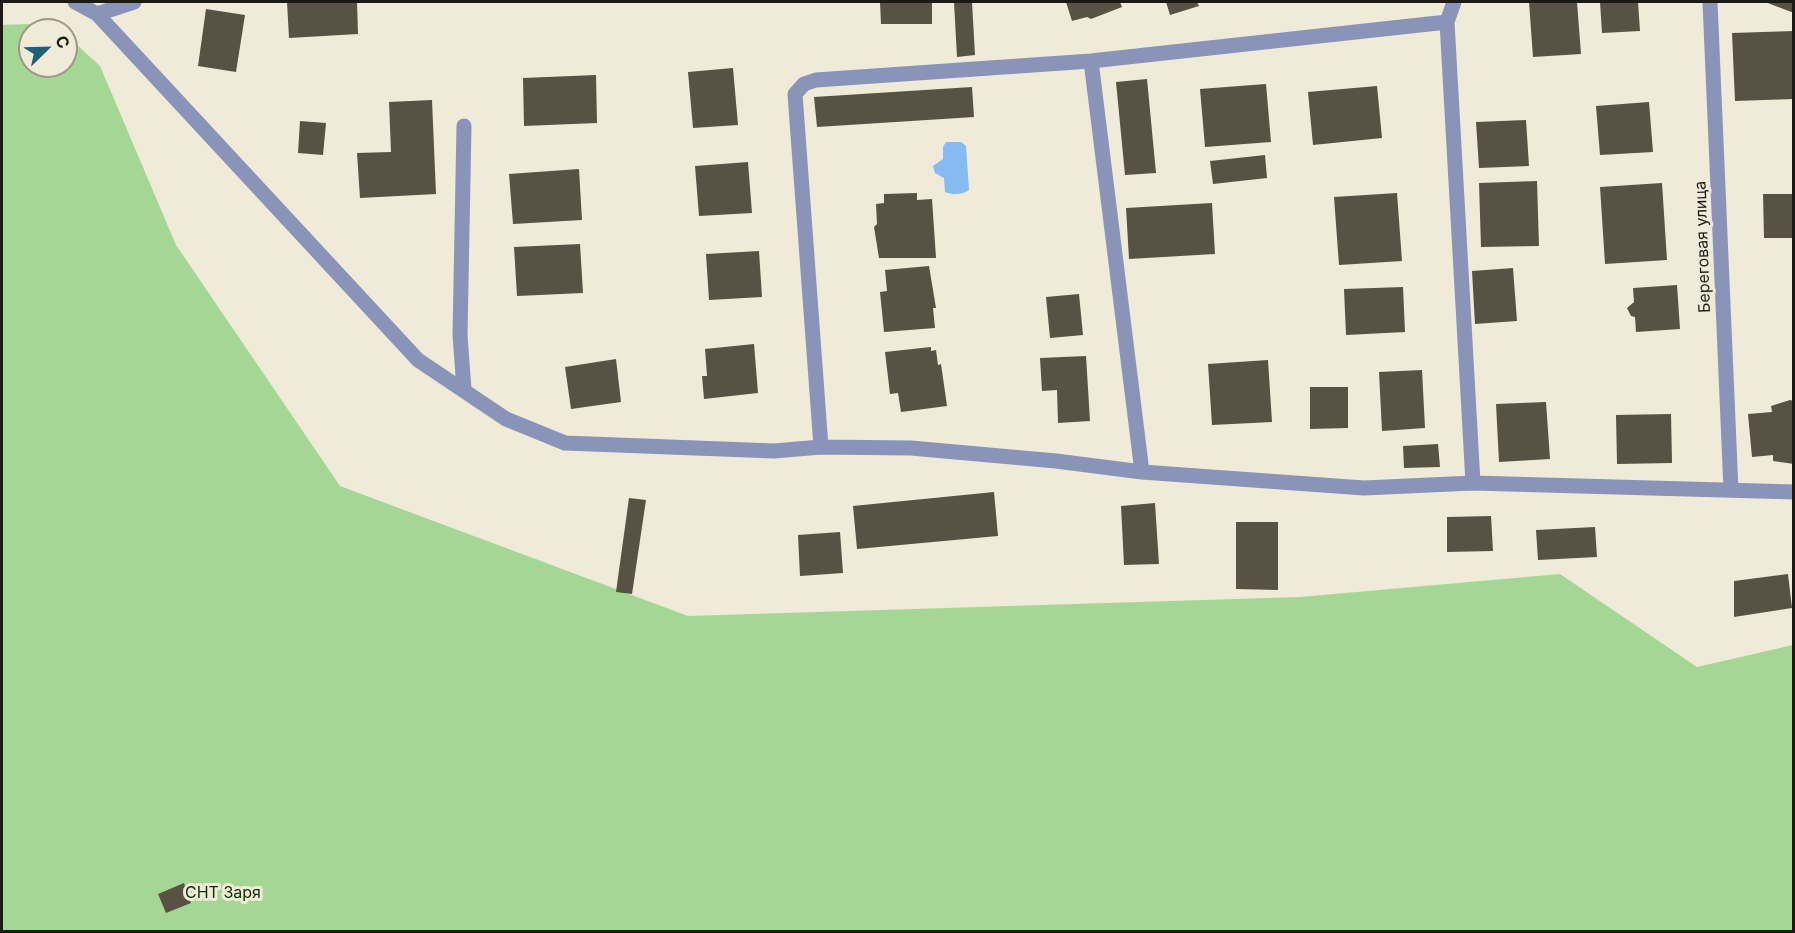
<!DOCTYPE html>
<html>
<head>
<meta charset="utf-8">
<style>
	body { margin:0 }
	#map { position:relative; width:1795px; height:933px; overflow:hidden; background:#f0ead9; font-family:Inter,sans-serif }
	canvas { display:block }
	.frame { position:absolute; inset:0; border:3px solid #1c1a14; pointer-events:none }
	.north { position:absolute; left:18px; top:18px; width:60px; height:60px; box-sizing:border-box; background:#f0ead9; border:2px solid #9b978a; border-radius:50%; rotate:67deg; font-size:16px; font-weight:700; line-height:24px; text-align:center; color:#1c1a14 }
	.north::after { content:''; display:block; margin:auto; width:21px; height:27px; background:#206076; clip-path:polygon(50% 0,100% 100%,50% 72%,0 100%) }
</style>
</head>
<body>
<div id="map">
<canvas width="1795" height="933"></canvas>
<div class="frame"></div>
<div class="north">С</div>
</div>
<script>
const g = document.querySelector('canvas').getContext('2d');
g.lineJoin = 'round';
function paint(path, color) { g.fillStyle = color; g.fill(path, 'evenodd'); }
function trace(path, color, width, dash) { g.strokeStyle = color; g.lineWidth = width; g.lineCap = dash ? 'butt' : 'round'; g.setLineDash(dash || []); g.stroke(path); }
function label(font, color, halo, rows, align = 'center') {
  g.font = font + ' Inter,sans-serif'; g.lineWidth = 6; g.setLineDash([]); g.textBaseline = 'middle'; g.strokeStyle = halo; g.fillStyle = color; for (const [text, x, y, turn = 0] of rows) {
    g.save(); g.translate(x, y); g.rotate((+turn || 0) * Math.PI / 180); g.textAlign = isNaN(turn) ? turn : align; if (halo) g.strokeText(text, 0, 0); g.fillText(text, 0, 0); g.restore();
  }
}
const green = new Path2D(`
	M54,23L61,30H30V66H66V35L100,66L176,245L340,486L688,616L1300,597L1560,574L1697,667L1793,645V931H2V25Z`);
const water = new Path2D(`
	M946,142H961L966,146L969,190C963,195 952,195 945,192L944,178L935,173L933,166L943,159V147Z`);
const building = new Path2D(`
	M287,2H357L358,34L289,38Z
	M880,2H932V24H881Z
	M954,2H972L975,55L957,57Z
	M1066,2H1120L1122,7L1091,19L1087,17L1072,21Z
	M1166,2H1197L1199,6L1170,15Z
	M1529,2H1577L1581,54L1533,57Z
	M1600,2H1638L1640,31L1602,33Z
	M1765,2H1794V13Z
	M206,9L245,15L236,72L198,66Z
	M1794,31V99L1735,101L1732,33Z
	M733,68L738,125L693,128L688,72Z
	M596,75L597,123L524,126L523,78Z
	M1147,79L1156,173L1125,175L1116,82Z
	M1266,84L1271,142L1205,147L1200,89Z
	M1377,86L1382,138L1313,145L1308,92Z
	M972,87L974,117L817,127L814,97Z
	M432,100L436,194L360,198L357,153L391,152L389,102Z
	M1649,102L1653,152L1600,155L1596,106Z
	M1526,120L1529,166L1479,168L1476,122Z
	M300,121L326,123L323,155L298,153Z
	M1265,155L1267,178L1213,184L1210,161Z
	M748,162L752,213L699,216L695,166Z
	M579,169L582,220L513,224L509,174Z
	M1537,181L1539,246L1481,247L1479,183Z
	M1662,183L1667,260L1605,264L1600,187Z
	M917,193V200L932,199L936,258H879L874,227L877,224L876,204L884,203V194Z
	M1397,193L1402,261L1339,265L1334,197Z
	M1763,194H1794V238H1764Z
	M1212,203L1215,254L1129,259L1126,208Z
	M580,244L583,293L517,296L514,247Z
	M759,251L762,297L709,300L706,254Z
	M929,266L936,308H933L935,328L884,332L880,292L887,291L885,270Z
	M1513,268L1517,321L1475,324L1472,271Z
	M1677,285L1680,329L1636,332L1635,317L1631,316L1627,308L1634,302L1633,288Z
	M1403,287L1405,332L1346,335L1344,289Z
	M1079,294L1083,335L1050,338L1046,297Z
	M754,344L758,393L704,399L702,376H707L705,349Z
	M931,347V351L936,350L938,365L941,364L947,406L901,412L898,393L890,394L885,352Z
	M1086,356L1090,421L1058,423L1057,390L1042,391L1040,358Z
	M616,359L621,402L571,409L565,367Z
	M1268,360L1272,422L1212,425L1208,364Z
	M1422,370L1425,428L1382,431L1379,372Z
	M1310,387H1348V428L1310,429Z
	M1790,400L1794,401V464L1773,461V455L1752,457L1748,414L1772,412L1771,406Z
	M1546,402L1550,459L1499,462L1496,404Z
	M1671,414L1672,463L1617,464L1616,415Z
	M1438,444L1440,467L1404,468L1403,446Z
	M994,492L998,536L857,549L853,506Z
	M629,498L646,500L632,594L616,592Z
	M1155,503L1159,564L1124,565L1121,506Z
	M1491,516L1493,551L1447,552V517Z
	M1236,522H1278V590L1236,589Z
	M1595,527L1597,557L1538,560L1536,530Z
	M840,532L843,573L800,576L798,535Z
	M1788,574L1792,608L1734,617V581Z
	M184,883L191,903L166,913L158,894Z`);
const minor = new Path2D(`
	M75,2L97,14L418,360L506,419L565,443L774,451L821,447L911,448L1056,461L1142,472L1364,488L1473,483L1794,492
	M1454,2L1447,22L1473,483
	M1710,2L1731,490
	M97,14L134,2
	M1091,61L1142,472
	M464,390L460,335L464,126
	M821,447L795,94L804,84L816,80L1091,61L1447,22`);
const streetNames = [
	["Береговая улица",1703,247,-92]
];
const parkNames = [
	["СНТ Заря",223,893]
];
paint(green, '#a5d794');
paint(water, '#85baf2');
paint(building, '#575244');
trace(minor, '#8994b8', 15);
label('16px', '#1c1a14', '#f0ead9', streetNames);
label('16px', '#0c3300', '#f0ead9', parkNames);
</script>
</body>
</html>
